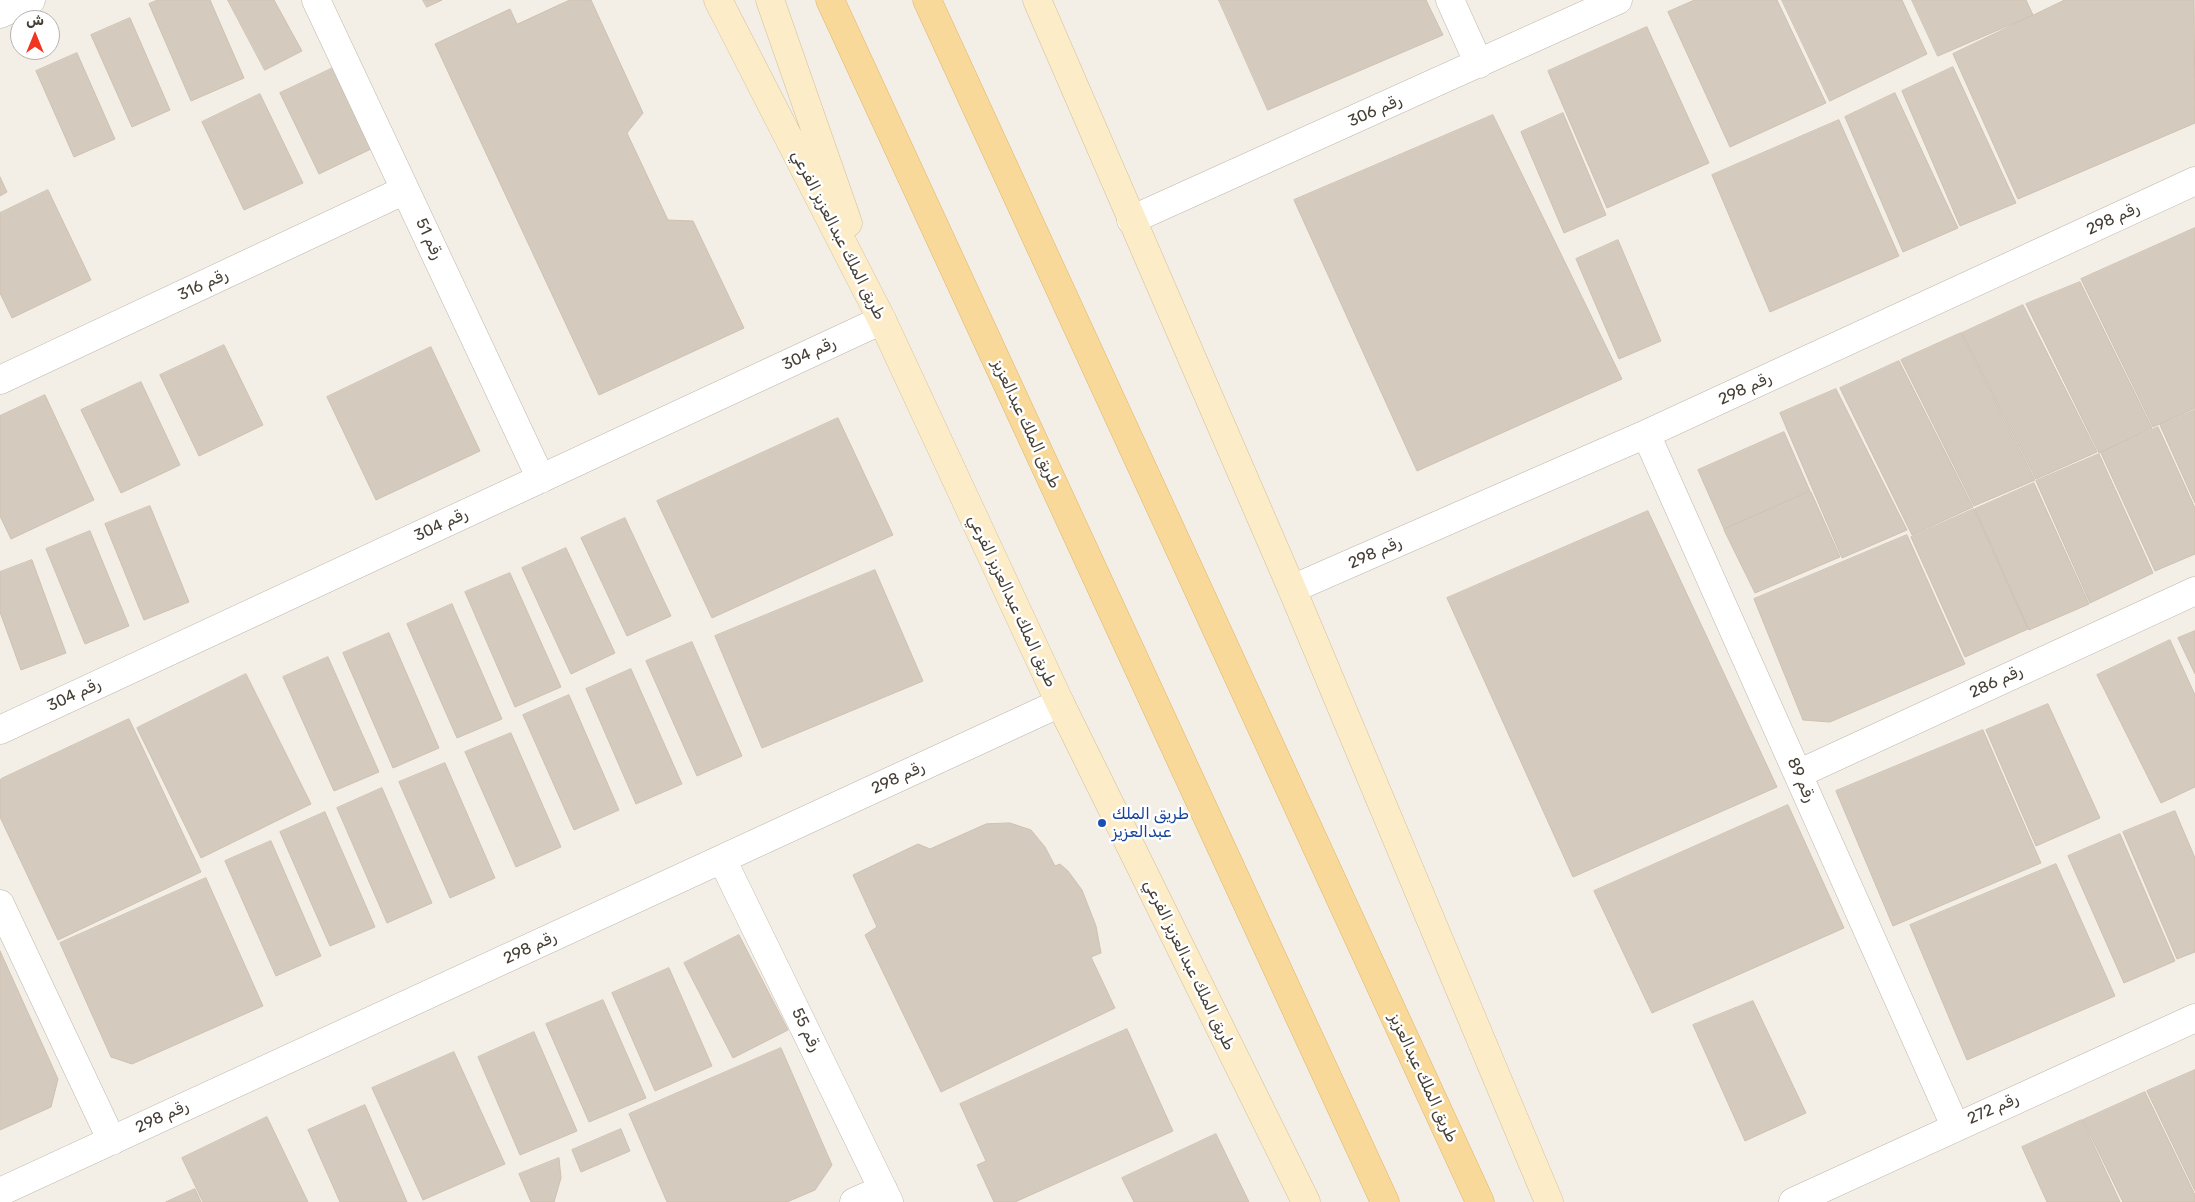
<!DOCTYPE html>
<html>
<head>
<meta charset="utf-8">
<style>
	body { margin:0 }
	#map { position:relative; width:2195px; height:1202px; overflow:hidden; background:#f3efe7; font-family:Rubik,"Noto Naskh Arabic",sans-serif }
	canvas { display:block }
	.north { position:absolute; left:10px; top:10px; width:50px; height:50px; box-sizing:border-box; background:#fff; border:1px solid #b5b2af; border-radius:50%; rotate:0deg; font-size:14px; font-weight:700; line-height:20px; text-align:center; color:#453f36 }
	.north::after { content:''; display:block; margin:auto; width:18px; height:22px; background:#f03521; clip-path:polygon(50% 0,100% 100%,50% 72%,0 100%) }
</style>
</head>
<body>
<div id="map">
<canvas width="2195" height="1202"></canvas>
<div class="north">ش</div>
</div>
<script>
const g = document.querySelector('canvas').getContext('2d');
g.lineJoin = 'round';
function paint(path, color) { g.fillStyle = color; g.fill(path, 'evenodd'); }
function trace(path, color, width, dash) { g.strokeStyle = color; g.lineWidth = width; g.lineCap = dash ? 'butt' : 'round'; g.setLineDash(dash || []); g.stroke(path); }
function label(font, color, halo, rows, align = 'center') {
  g.font = font + ' Rubik,"Noto Naskh Arabic",sans-serif'; g.lineWidth = 5; g.setLineDash([]); g.textBaseline = 'middle'; g.strokeStyle = halo; g.fillStyle = color; for (const [text, x, y, turn = 0] of rows) {
    g.save(); g.translate(x, y); g.rotate((+turn || 0) * Math.PI / 180); g.textAlign = isNaN(turn) ? turn : align; if (halo) g.strokeText(text, 0, 0); g.fillText(text, 0, 0); g.restore();
  }
}
const building = new Path2D(`
	M158,0H210L244,78L191,101L149,4Z
	M228,0H274L302,51L265,70Z
	M423,0H442L427,7Z
	M570,0H591L643,113L627,133L668,220L693,221L744,328L599,395L435,44L510,9L517,24Z
	M1219,0H1426L1443,35L1268,110Z
	M1695,0H1777L1826,103L1730,147L1668,12Z
	M1782,0H1902L1927,54L1830,101Z
	M1912,0H2026L2033,15L1938,56Z
	M2065,0H2194L2195,123L2018,199L1953,54Z
	M130,18L170,110L132,127L91,35Z
	M1647,27L1709,163L1607,208L1548,71Z
	M77,53L115,139L74,157L36,71Z
	M1953,67L2016,203L1960,226L1902,91Z
	M333,68L371,149L319,174L280,93Z
	M1895,93L1958,228L1903,252L1845,117Z
	M260,94L303,183L244,210L202,122Z
	M1563,113L1606,215L1564,233L1521,132Z
	M1493,115L1622,379L1417,471L1294,200Z
	M1839,120L1899,256L1770,312L1712,175Z
	M0,177L7,192L0,196Z
	M48,190L91,280L12,318L0,293V213Z
	M2195,228V408L2153,427L2081,279Z
	M1618,240L1661,341L1619,359L1576,259Z
	M2080,282L2152,428L2099,453L2026,304Z
	M2023,305L2097,452L2036,479L1962,333Z
	M1961,333L2035,480L1974,506L1901,360Z
	M224,345L263,425L199,456L160,375Z
	M431,347L480,451L376,500L327,397Z
	M1899,361L1973,507L1912,535L1840,388Z
	M141,382L180,465L121,493L81,410Z
	M1836,389L1907,530L1842,558L1780,413Z
	M45,395L94,500L11,539L0,516V416Z
	M2195,410V503L2160,425Z
	M838,418L893,535L712,618L657,501Z
	M2158,427L2195,508V554L2155,571L2101,453Z
	M1784,432L1810,491L1724,529L1698,470Z
	M2099,454L2153,573L2090,603L2036,481Z
	M2034,483L2089,604L2029,630L1975,509Z
	M1811,492L1840,557L1755,593L1724,530Z
	M150,506L189,602L144,620L105,524Z
	M1974,509L2028,629L1965,657L1911,537Z
	M1648,511L1777,787L1573,877L1447,598Z
	M625,518L671,616L627,636L581,538Z
	M90,531L129,626L85,644L46,549Z
	M1907,535L1965,664L1830,722L1803,720L1754,599Z
	M566,548L615,653L571,674L522,568Z
	M32,560L66,653L21,670L0,612V572Z
	M875,570L923,681L762,748L715,636Z
	M510,573L561,687L515,707L465,592Z
	M452,604L502,719L457,738L407,624Z
	M2195,631V674L2178,638Z
	M389,633L439,748L393,768L343,653Z
	M2170,640L2195,695V787L2161,803L2097,675Z
	M692,642L742,756L697,776L646,661Z
	M328,657L379,772L334,791L283,677Z
	M631,669L682,784L636,804L586,689Z
	M246,674L311,804L201,858L137,728Z
	M569,695L619,810L574,830L523,715Z
	M2048,704L2100,818L2036,846L1986,730Z
	M129,719L201,872L58,940L0,817V782L1,779Z
	M1983,730L2041,863L1893,926L1836,791Z
	M511,733L561,847L516,867L465,752Z
	M445,763L495,878L450,898L399,782Z
	M382,788L432,903L387,923L337,808Z
	M1788,805L1844,928L1652,1013L1594,891Z
	M2175,811L2195,858V952L2177,959L2123,832Z
	M325,812L375,927L330,946L280,832Z
	M1010,823L1031,830L1045,847L1055,866L1060,864L1068,871L1082,890L1096,926L1101,953L1091,957L1115,1008L941,1092L865,935L877,927L853,875L918,844L930,849L986,824Z
	M2120,834L2175,961L2124,983L2068,856Z
	M271,841L321,956L276,976L225,861Z
	M2056,864L2115,996L1967,1060L1910,925Z
	M206,878L263,1006L132,1064L111,1057L60,943Z
	M739,935L788,1030L733,1058L684,963Z
	M0,951L58,1079L51,1107L0,1130Z
	M669,968L712,1066L655,1091L612,993Z
	M603,1000L646,1098L589,1122L546,1024Z
	M1753,1001L1806,1113L1745,1141L1693,1025Z
	M1127,1029L1173,1131L1015,1202H994L977,1165L986,1161L960,1104Z
	M534,1032L577,1131L520,1155L478,1057Z
	M781,1048L832,1165L815,1190L787,1202H667L629,1114Z
	M454,1052L505,1164L423,1200L372,1088Z
	M2195,1070V1191L2147,1091Z
	M2145,1092L2195,1195V1202H2123L2083,1120Z
	M365,1105L407,1202H340L308,1130Z
	M267,1117L308,1202H203L182,1158Z
	M2082,1120L2120,1202H2047L2022,1147Z
	M621,1129L630,1151L581,1172L572,1150Z
	M1216,1134L1249,1202H1134L1122,1178Z
	M559,1158L561,1178L554,1202H531L519,1174Z
	M195,1189L201,1202H166Z`);
const street = new Path2D(`
	M316,0L541,479
	M1450,0L1479,64
	M0,14L31,0
	M1131,220L1618,0
	M0,380L405,190
	M1646,434L1955,1126
	M1292,589L1646,434L2195,181
	M0,730L882,320
	M1798,774L2195,591
	M722,859L889,1202
	M0,904L112,1141
	M0,1192L1060,703
	M854,1202L883,1189
	M1793,1202L2195,1018`);
const secondary = new Path2D(`
	M718,0L882,320L1060,703L1306,1202
	M770,0L848,223
	M1037,0L1292,589L1549,1202`);
const primary = new Path2D(`
	M830,0L1385,1202
	M927,0L1480,1202`);
const markers = [
	[1102,823,5,"#1a4fb4"]
];
const streetNames = [
	["رقم 306",1375,111,-24],
	["رقم 298",2113,219,-25],
	["طريق الملك عبدالعزيز الفرعي",838,235,63],
	["رقم 51",429,239,65],
	["رقم 316",203,285,-25],
	["رقم 304",809,354,-25],
	["رقم 298",1745,389,-25],
	["طريق الملك عبدالعزيز",1026,424,65],
	["رقم 304",441,525,-25],
	["رقم 298",1375,553,-24],
	["طريق الملك عبدالعزيز الفرعي",1012,601,65],
	["رقم 286",1996,682,-25],
	["رقم 304",74,695,-25],
	["رقم 298",898,778,-25],
	["رقم 89",1801,780,66],
	["رقم 298",530,948,-25],
	["طريق الملك عبدالعزيز الفرعي",1189,965,64],
	["رقم 55",806,1030,64],
	["طريق الملك عبدالعزيز",1423,1078,65],
	["رقم 272",1993,1109,-24],
	["رقم 298",162,1117,-25]
];
const transitNames = [
	["طريق الملك",1112,814],
	["عبدالعزيز",1112,832]
];
paint(building, '#d4cabd');
trace(building, '#cec1b1', 1);
trace(street, '#beb6aa', 29);
trace(secondary, '#d1bf98', 29);
trace(primary, '#deb56a', 29);
trace(street, '#fff', 28);
trace(secondary, '#fcecc8', 28);
trace(primary, '#f9d999', 28);
for (const [x, y, r, color] of markers) { const dot = new Path2D(); dot.arc(x, y, r, 0, 2 * Math.PI); g.fillStyle = color; g.fill(dot); trace(dot, '#fff', 2); }
label('16px', '#453f36', '#fff', streetNames);
label('16px', '#164399', '#fff', transitNames, 'left');
</script>
</body>
</html>
